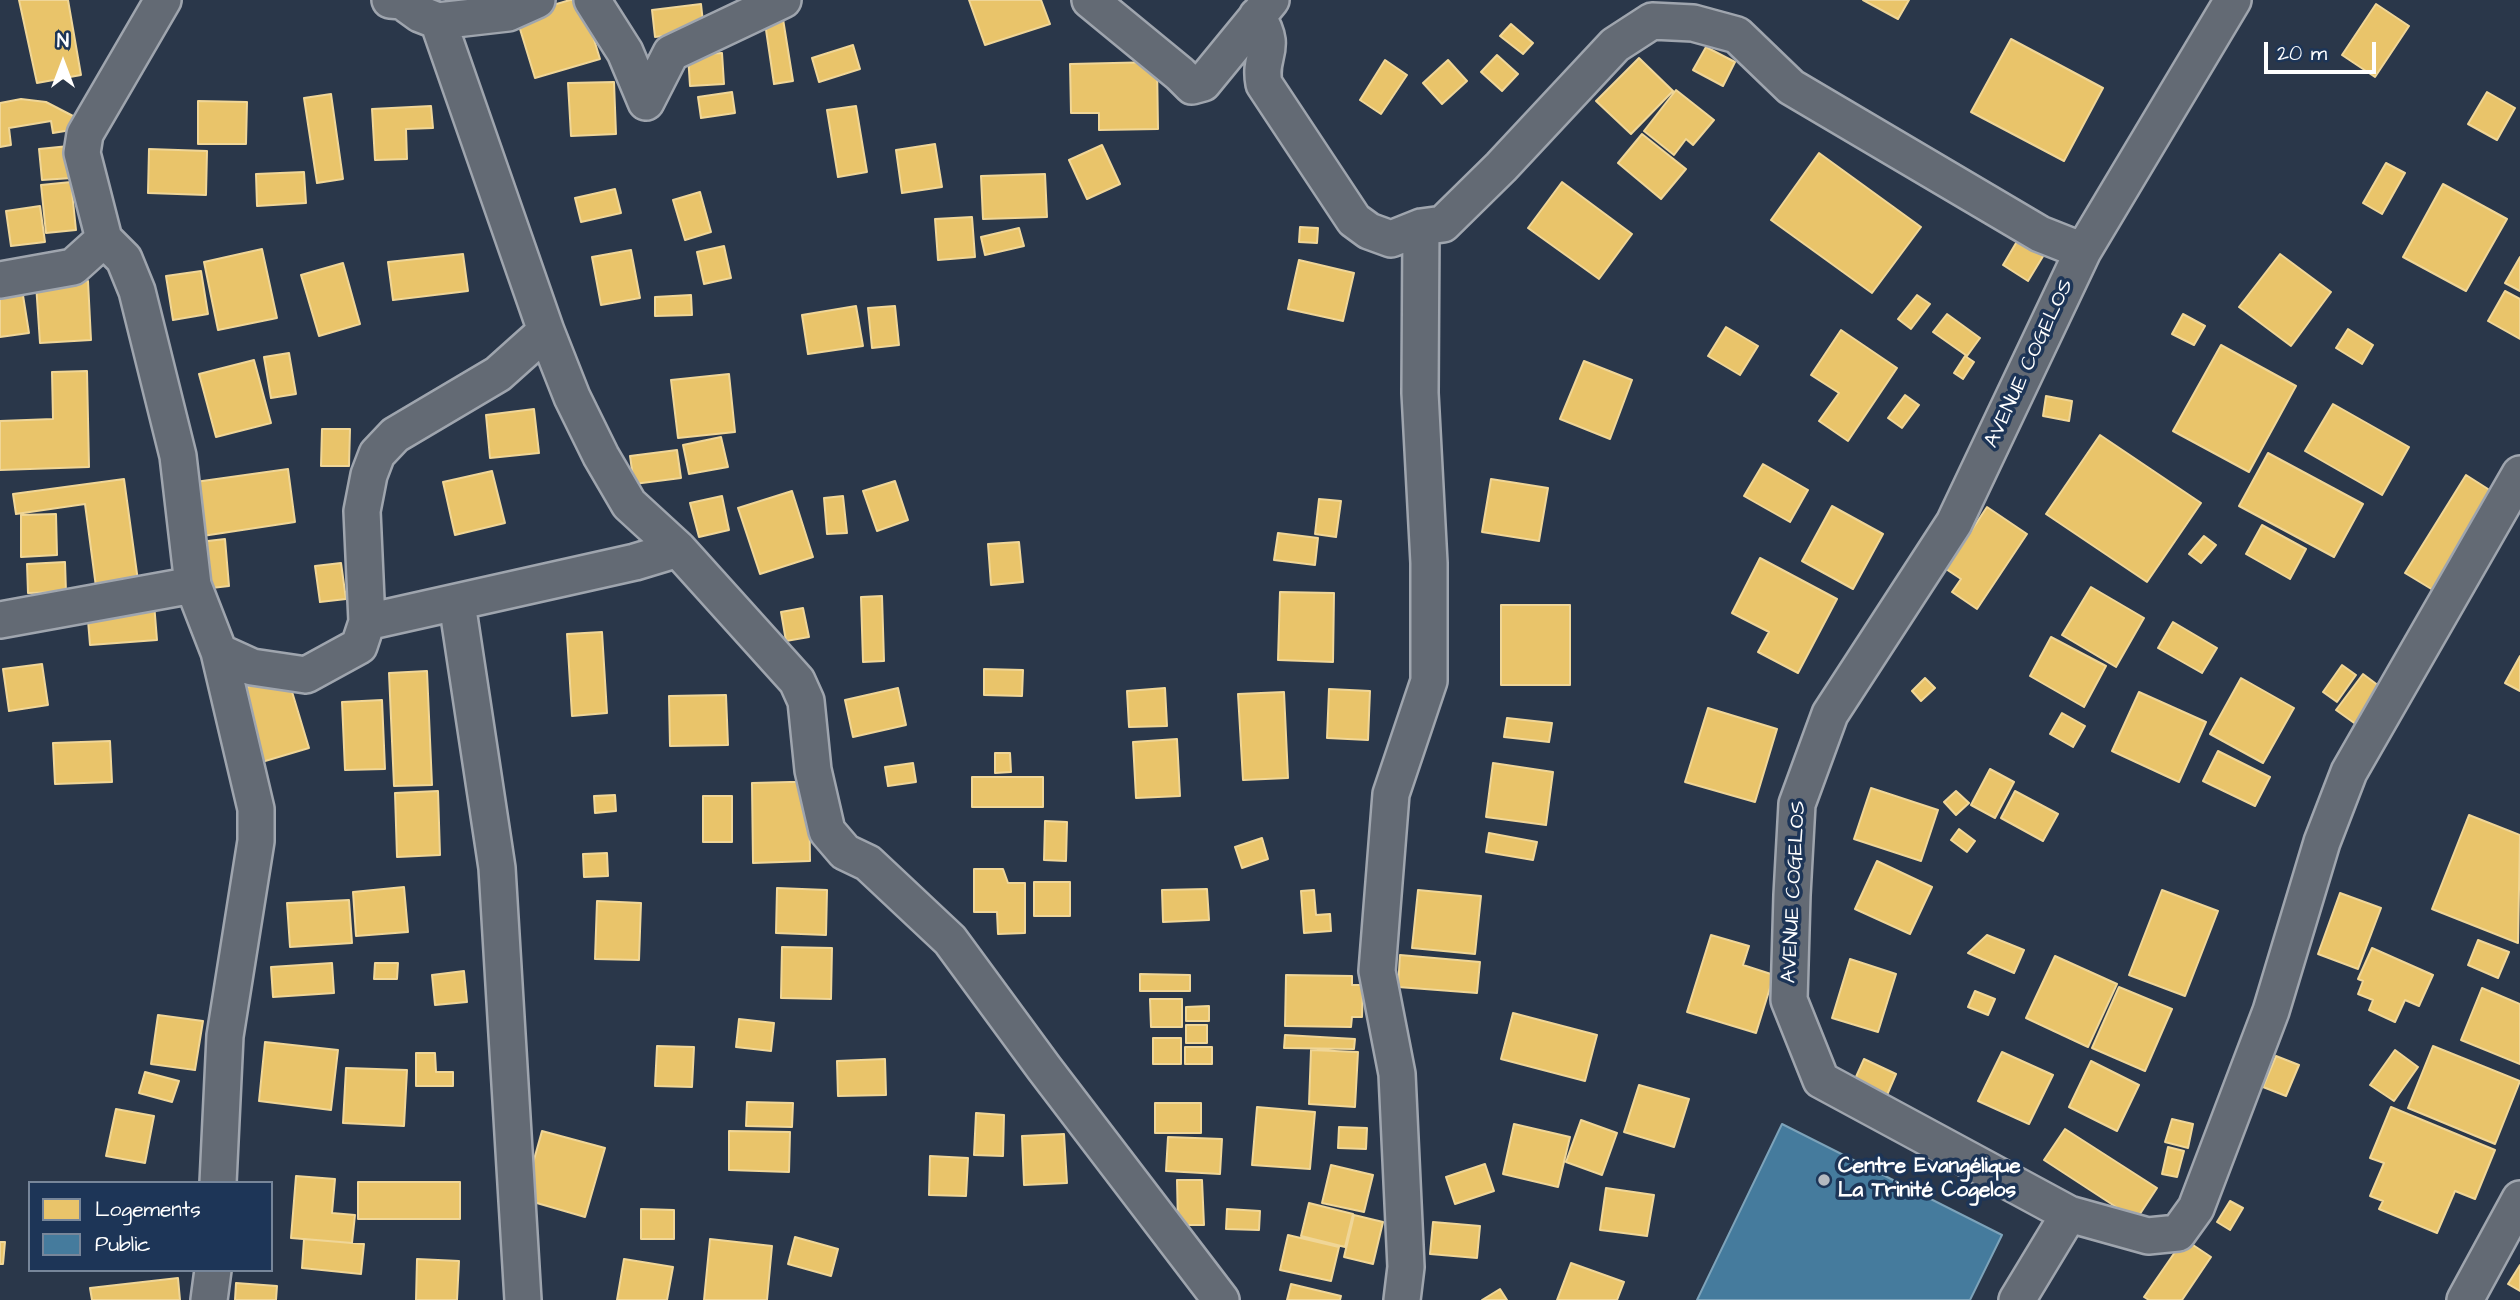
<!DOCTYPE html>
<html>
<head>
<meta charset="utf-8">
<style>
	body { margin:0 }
	#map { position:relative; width:2520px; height:1300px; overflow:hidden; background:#2a374a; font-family:"Architects Daughter",sans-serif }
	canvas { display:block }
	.legend { position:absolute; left:28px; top:1181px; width:245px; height:91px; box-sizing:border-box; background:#1d3557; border:2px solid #77869a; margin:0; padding:9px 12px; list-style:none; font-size:21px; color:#fff }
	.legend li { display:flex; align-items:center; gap:14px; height:35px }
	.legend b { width:35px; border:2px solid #77869a }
	.north { position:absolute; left:28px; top:28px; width:70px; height:70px; -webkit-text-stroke:5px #1d3557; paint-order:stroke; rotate:0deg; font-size:19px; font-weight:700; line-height:28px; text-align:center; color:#fff }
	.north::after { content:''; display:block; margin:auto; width:24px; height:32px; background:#fff; clip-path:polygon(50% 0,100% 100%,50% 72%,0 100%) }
	.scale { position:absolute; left:2264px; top:42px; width:112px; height:32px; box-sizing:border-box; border:4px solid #fff; border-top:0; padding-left:9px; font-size:21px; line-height:24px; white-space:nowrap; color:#fff; -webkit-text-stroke:5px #1d3557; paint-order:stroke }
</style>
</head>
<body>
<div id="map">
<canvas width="2520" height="1300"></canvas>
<ul class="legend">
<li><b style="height:19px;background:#e9c46a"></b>Logements</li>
<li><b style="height:19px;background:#457b9d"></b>Public</li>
</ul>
<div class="north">N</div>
<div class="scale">20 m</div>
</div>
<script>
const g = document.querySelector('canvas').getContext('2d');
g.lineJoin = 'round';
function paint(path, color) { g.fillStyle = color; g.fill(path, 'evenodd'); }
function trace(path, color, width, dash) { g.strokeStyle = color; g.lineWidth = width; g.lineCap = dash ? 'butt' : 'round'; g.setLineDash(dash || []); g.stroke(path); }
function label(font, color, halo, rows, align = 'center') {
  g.font = font + ' "Architects Daughter",sans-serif'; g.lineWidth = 7; g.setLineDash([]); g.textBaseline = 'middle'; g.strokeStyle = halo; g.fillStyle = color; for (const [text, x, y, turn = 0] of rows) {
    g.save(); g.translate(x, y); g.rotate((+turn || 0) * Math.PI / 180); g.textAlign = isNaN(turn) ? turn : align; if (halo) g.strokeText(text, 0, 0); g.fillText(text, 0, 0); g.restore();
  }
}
const homes = new Path2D(`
	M19,0H68L81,75L37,83Z
	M570,0H582L600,59L535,78L516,16Z
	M969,0H1041L1050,24L985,45Z
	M1863,0H1909L1898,19Z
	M701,4L704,31L655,37L652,10Z
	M2376,4L2409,26L2375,77L2342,55Z
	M783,19L793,81L774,84L765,23Z
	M1511,24L1533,43L1523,54L1500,36Z
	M2011,39L2103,88L2064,161L1971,112Z
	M853,45L860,69L819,82L812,58Z
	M1706,47L1735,62L1723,86L1693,70Z
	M722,53L724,84L690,86L688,55Z
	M1497,55L1518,74L1502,91L1481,72Z
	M1639,58L1673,91L1631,134L1596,101Z
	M1385,60L1407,75L1381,114L1360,100Z
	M1448,60L1467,81L1442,104L1423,83Z
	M1157,62L1158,129L1099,130V113H1071L1070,64Z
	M614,82L616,134L571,136L568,83Z
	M1676,90L1714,120L1693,145L1686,139L1674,155L1644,131Z
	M732,92L735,113L701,118L698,97Z
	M2487,92L2515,108L2497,140L2468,124Z
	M331,94L343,179L317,183L304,98Z
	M21,99L46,102L73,116L71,130L53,133L51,121L9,128L11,145L0,147V103Z
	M198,101L247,102L246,144H198Z
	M431,106L433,128L406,129L407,159L375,160L372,109Z
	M856,106L867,172L838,177L827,110Z
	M1642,134L1686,169L1661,199L1618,163Z
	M935,144L942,187L902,193L896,150Z
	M1102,145L1120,184L1087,199L1069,160Z
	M69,146L72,178L42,180L39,149Z
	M149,149L207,151L206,195L148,193Z
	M1819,153L1921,227L1872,293L1771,220Z
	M2386,163L2405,173L2382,214L2363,203Z
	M304,172L306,203L257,206L256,174Z
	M1045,174L1047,217L983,219L981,176Z
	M71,182L76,230L46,233L41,185Z
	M1562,182L1632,234L1599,279L1528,228Z
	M2443,184L2507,219L2466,291L2403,257Z
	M615,189L621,213L581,222L575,198Z
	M700,192L711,232L685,240L673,200Z
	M40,206L45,242L11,246L6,211Z
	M972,217L975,257L938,260L935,219Z
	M1300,227L1318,228L1317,243L1299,242Z
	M1019,228L1024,246L985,255L981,237Z
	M2019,238L2045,253L2028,281L2003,265Z
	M724,246L731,278L704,284L697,252Z
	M262,249L277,318L218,330L204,262Z
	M631,250L640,298L601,305L592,257Z
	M463,254L468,291L393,300L388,262Z
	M2280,254L2331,292L2291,346L2239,307Z
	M2520,257V291L2505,283Z
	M1299,260L1354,273L1343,321L1288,309Z
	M343,263L360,324L319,336L301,275Z
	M201,271L208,314L173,320L166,276Z
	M88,281L91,340L40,343L36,284Z
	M22,289L29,333L0,337V292Z
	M2505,291L2520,299V339L2488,321Z
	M691,295L692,315L655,316V297Z
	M1917,295L1930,304L1911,329L1898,319Z
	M856,306L863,346L808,354L802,315Z
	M895,306L899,345L872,348L868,308Z
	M1947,314L1980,338L1967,356L1933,332Z
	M2183,314L2205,326L2194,345L2172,334Z
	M1726,327L1758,346L1740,375L1708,356Z
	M2348,329L2373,345L2362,364L2336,348Z
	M1841,330L1897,368L1848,441L1819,421L1839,393L1811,375Z
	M2221,345L2296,386L2249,472L2173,431Z
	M289,353L296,394L271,398L264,357Z
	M1965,356L1974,362L1963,379L1954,373Z
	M254,360L271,423L216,437L199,374Z
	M1584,361L1632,380L1610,439L1560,419Z
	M87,371L89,467L0,470V421L53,419L52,372Z
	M729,374L735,432L678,438L671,380Z
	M1905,395L1919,405L1902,428L1888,418Z
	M2046,396L2072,401L2069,421L2043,416Z
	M2333,404L2409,447L2382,495L2305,451Z
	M534,409L539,453L490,458L486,415Z
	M322,429H350L349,466H321Z
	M2100,435L2201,503L2147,582L2046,514Z
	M721,437L728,467L689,474L683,445Z
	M677,450L681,478L634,484L630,456Z
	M2268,453L2363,504L2334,557L2239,506Z
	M1763,464L1808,490L1790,522L1744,496Z
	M288,469L295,522L196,537L188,483Z
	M492,471L505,523L455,535L443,482Z
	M2466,475L2499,496L2438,593L2405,573Z
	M124,479L138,581L96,587L85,504L16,514L13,494Z
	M1491,479L1548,488L1539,541L1482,532Z
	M895,481L908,520L877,531L863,491Z
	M792,491L813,557L760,574L738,508Z
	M722,496L729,530L699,537L690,503Z
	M843,496L847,533L827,534L824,498Z
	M1319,499L1341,501L1336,537L1315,534Z
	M1832,506L1883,534L1853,589L1802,561Z
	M1987,507L2027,534L1977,609L1952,592L1961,579L1946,569Z
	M56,514L57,555L21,557V515Z
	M2262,525L2306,549L2290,579L2246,554Z
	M1278,533L1318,538L1315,565L1274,560Z
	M2204,536L2216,545L2201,563L2189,554Z
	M225,539L229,586L203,589L199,542Z
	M1019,542L1023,582L991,585L988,544Z
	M1760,558L1837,599L1798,673L1758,652L1769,632L1732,613Z
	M65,562L66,592L28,593L27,564Z
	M341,563L346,599L320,602L315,566Z
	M2091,587L2144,618L2116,667L2062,635Z
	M1280,592L1334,593L1333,662L1278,660Z
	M882,596L884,661L863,662L861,597Z
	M154,603L157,640L90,645L87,608Z
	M1501,605H1570V685H1501Z
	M803,608L809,637L786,641L781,612Z
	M2173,622L2217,648L2202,673L2158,648Z
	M602,632L607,713L572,716L567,634Z
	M2051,637L2106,666L2084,707L2030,676Z
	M2520,656V691L2505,683Z
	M42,664L48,705L9,711L3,669Z
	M2342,665L2356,675L2337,702L2323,692Z
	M984,669L1023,670L1022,696L984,695Z
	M427,671L432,785L394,786L389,673Z
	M2363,674L2383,689L2357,725L2336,710Z
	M287,675L309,748L255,764L233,691Z
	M1925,678L1935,688L1921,701L1912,691Z
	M2241,678L2294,708L2263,763L2210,734Z
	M898,688L906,725L853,737L845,700Z
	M1165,688L1167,726L1129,727L1127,691Z
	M1329,689L1370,691L1368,740L1327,738Z
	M1284,692L1288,778L1243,780L1238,694Z
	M2139,692L2206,722L2179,782L2112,751Z
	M726,695L728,745L670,746L669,696Z
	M382,700L385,769L345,770L342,702Z
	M1708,708L1777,729L1755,802L1685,782Z
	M2062,713L2085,726L2073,747L2050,734Z
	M1507,718L1552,723L1549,742L1504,737Z
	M1177,739L1180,796L1136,798L1133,742Z
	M110,741L112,782L55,784L53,743Z
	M2218,751L2270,777L2255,806L2203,781Z
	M995,753H1010L1011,772L995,773Z
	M913,763L916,782L888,786L885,767Z
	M1493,763L1553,772L1546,825L1486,817Z
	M1990,769L2014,782L1995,818L1971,805Z
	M972,777H1043V807H972Z
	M790,782H809L810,861L753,863L752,783Z
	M1871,788L1938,810L1921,861L1854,839Z
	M438,791L440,855L397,857L395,793Z
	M1956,791L1969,803L1956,815L1944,802Z
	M2015,791L2058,814L2043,841L2001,818Z
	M615,795L616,811L595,813L594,796Z
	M703,796H732V842H703Z
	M2469,815L2520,835L2518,943L2432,909Z
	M1045,821L1067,822L1066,861L1044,860Z
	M1959,829L1975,841L1967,852L1951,840Z
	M1489,833L1537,842L1533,860L1486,852Z
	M1262,838L1268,859L1242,868L1235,847Z
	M607,853L608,876L584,877L583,854Z
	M1877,861L1932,887L1910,934L1855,909Z
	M974,869H1003L1008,883H1025V933L998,934L997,912H974Z
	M1034,882H1070V916H1034Z
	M404,887L408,932L356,936L353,892Z
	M777,888L827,890L826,935L776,933Z
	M1207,889L1209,920L1163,922L1162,890Z
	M1314,890L1316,915L1330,914L1331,931L1304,933L1301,891Z
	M1418,890L1481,896L1475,954L1412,948Z
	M2162,890L2218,911L2185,996L2129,975Z
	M2340,893L2381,908L2358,969L2318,954Z
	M349,900L352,943L290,947L287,903Z
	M597,901L641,903L639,960L595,959Z
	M1711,935L1749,946L1743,965L1774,975L1756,1033L1687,1012Z
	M1987,935L2024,950L2014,973L1968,953Z
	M2478,940L2509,952L2498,978L2468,965Z
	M782,947L832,948L831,999L781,998Z
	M2372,948L2433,975L2419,1006L2405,1000L2395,1022L2369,1010L2373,1000L2358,994L2363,981L2358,979Z
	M1400,955L1480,962L1477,993L1398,987Z
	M2055,956L2117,984L2088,1047L2026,1018Z
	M1850,959L1896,974L1878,1032L1832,1018Z
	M332,963L334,993L273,997L271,967Z
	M375,963H398L397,979H374Z
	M464,971L467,1002L435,1005L432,975Z
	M1140,974L1190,975V991H1140Z
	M1286,975L1352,976V985H1363L1362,1017H1352L1351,1027L1285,1026Z
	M2119,987L2172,1009L2145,1071L2092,1048Z
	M2482,988L2520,1004V1064L2461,1040Z
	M1975,991L1995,999L1988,1015L1968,1007Z
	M1150,999H1182V1027H1151Z
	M1209,1006V1021H1186V1007Z
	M1513,1013L1597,1035L1585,1081L1501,1059Z
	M158,1015L203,1021L195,1070L151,1064Z
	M739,1019L774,1023L771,1051L736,1047Z
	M1186,1025H1207V1043H1186Z
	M1285,1035L1355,1039L1354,1049L1284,1048Z
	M1153,1038H1181V1064H1153Z
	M265,1042L338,1050L331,1110L259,1101Z
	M657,1046L694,1047L692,1087L655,1086Z
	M2433,1046L2520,1081L2495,1144L2408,1108Z
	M1185,1047H1212V1064H1185Z
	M1311,1050L1358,1052L1355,1107L1309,1104Z
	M2395,1050L2418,1067L2394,1101L2370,1085Z
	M2002,1052L2053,1075L2029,1124L1978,1101Z
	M416,1053H435L436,1072H453V1086H416Z
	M2276,1056L2299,1065L2286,1096L2263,1087Z
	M885,1059L886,1095L838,1096L837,1061Z
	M1864,1059L1896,1074L1884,1102L1851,1088Z
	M2091,1061L2139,1085L2117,1131L2069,1107Z
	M346,1068L407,1070L404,1126L343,1123Z
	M145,1072L179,1081L172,1102L139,1093Z
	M1639,1085L1689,1099L1674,1147L1624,1132Z
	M747,1102L793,1103L792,1127L746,1126Z
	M1155,1103H1201V1133H1155Z
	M1257,1107L1315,1112L1310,1169L1252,1165Z
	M2391,1107L2495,1150L2475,1199L2455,1191L2437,1233L2379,1209L2383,1201L2370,1196L2384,1163L2370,1158Z
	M116,1109L154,1116L145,1163L106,1156Z
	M976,1113L1004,1115L1003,1156L974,1155Z
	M2172,1119L2193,1124L2188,1148L2165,1142Z
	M1581,1120L1617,1133L1602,1175L1566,1162Z
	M1514,1124L1570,1137L1558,1187L1503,1174Z
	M1339,1127L1367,1128L1366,1149L1338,1148Z
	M2065,1129L2157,1188L2136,1220L2044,1160Z
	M542,1131L605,1148L585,1217L523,1199Z
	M729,1131L790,1132L789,1172L729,1170Z
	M1064,1134L1067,1183L1024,1185L1022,1136Z
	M1168,1137L1222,1139L1220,1174L1166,1171Z
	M2168,1147L2184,1151L2177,1177L2162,1174Z
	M930,1156L968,1158L966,1196L929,1195Z
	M1485,1164L1494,1191L1455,1204L1446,1177Z
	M1331,1165L1373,1175L1364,1212L1322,1203Z
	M296,1176L335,1179L332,1213L355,1215L352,1243L291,1238Z
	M1177,1180H1202L1204,1225H1178Z
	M358,1182H460V1219H358Z
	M1606,1188L1654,1195L1647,1236L1600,1230Z
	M2230,1201L2243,1208L2230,1230L2217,1222Z
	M1309,1203L1353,1214L1345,1247L1301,1236Z
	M641,1209L674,1210V1239H641Z
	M1227,1209L1260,1211L1259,1230L1226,1229Z
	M1354,1215L1383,1222L1373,1264L1344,1257Z
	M1898,1219L1974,1257L1953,1300H1859Z
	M1433,1222L1480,1226L1477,1258L1430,1254Z
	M1288,1235L1339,1247L1331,1281L1280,1270Z
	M795,1237L838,1249L831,1276L788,1264Z
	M1749,1238L1803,1263L1785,1300H1719Z
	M304,1239L364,1244L361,1274L302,1268Z
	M710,1239L772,1246L767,1300H704Z
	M2184,1239L2211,1257L2182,1300H2149L2144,1297Z
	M0,1242H5L3,1264H0Z
	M417,1259L459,1261L457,1300H416Z
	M624,1259L673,1267L667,1300H617Z
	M1571,1263L1624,1282L1617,1300H1557Z
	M2520,1265V1291L2508,1284Z
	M178,1278L180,1300H92L90,1288Z
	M236,1283L277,1286L276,1300H235Z
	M1291,1284L1341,1296L1340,1300H1287Z
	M1500,1289L1507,1300H1482Z`);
const public = new Path2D(`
	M1782,1124L2002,1235L1970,1300H1697Z`);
const minor = new Path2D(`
	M163,0L85,134L82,153L104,239L124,259L137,291L178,456L193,585L219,652L256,809V841L225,1036L218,1183
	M390,0L402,1L420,14L438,21L508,13L537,0
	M592,0L625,52L646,102
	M1090,0L1180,74L1192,86L1203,83L1271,0
	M2233,0L2083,251L1954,523L1830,714L1797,804L1792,895L1789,1000L1821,1080L2069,1214L2148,1236L2178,1233L2196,1208L2271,1011L2322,842L2349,772L2520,474
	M1257,16C1279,51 1258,53 1264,84L1354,220L1369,231L1391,239L1421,227L1443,224L1501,167L1615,45L1652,21L1693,23L1737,35L1791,87L2040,234L2083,251
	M438,21L546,331L572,397L601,456L629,504L678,549L797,681L806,701L813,770L827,831L845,852L868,863L950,940L1044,1068L1221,1300
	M646,102L671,53L783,0
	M0,280L73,267L104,239
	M457,603L497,868L523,1300
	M0,620L193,585
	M367,622L635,562L678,549
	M219,652L252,667L306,675L359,646L367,622L362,511L369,475L377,454L395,435L498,374L546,331
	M209,1300L213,1270
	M1402,1300L1406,1267L1397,1074L1377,971L1391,794L1429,681V563L1420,393L1421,227
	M2017,1300L2069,1214
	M2465,1300L2520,1199`);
const markers = [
	[1824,1180,7,"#b4b9c0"]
];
const streetNames = [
	["AVENUE COGELOS",2030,364,-65],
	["AVENUE COGELOS",1795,892,-87]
];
const poiNames = [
	["Centre Evangélique",1838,1168],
	["La Trinité Cogelos",1838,1192]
];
paint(homes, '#e9c46a');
trace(homes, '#f0d697', 2);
paint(public, '#457b9d');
trace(public, '#7da3ba', 2);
trace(minor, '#9fa5ae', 40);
trace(minor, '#636a74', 35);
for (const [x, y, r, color] of markers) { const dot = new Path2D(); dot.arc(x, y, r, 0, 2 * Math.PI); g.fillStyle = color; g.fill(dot); trace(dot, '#1d3557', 2.5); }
label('21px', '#fff', '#1d3557', streetNames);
label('bold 21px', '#fff', '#1d3557', poiNames, 'left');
</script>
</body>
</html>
